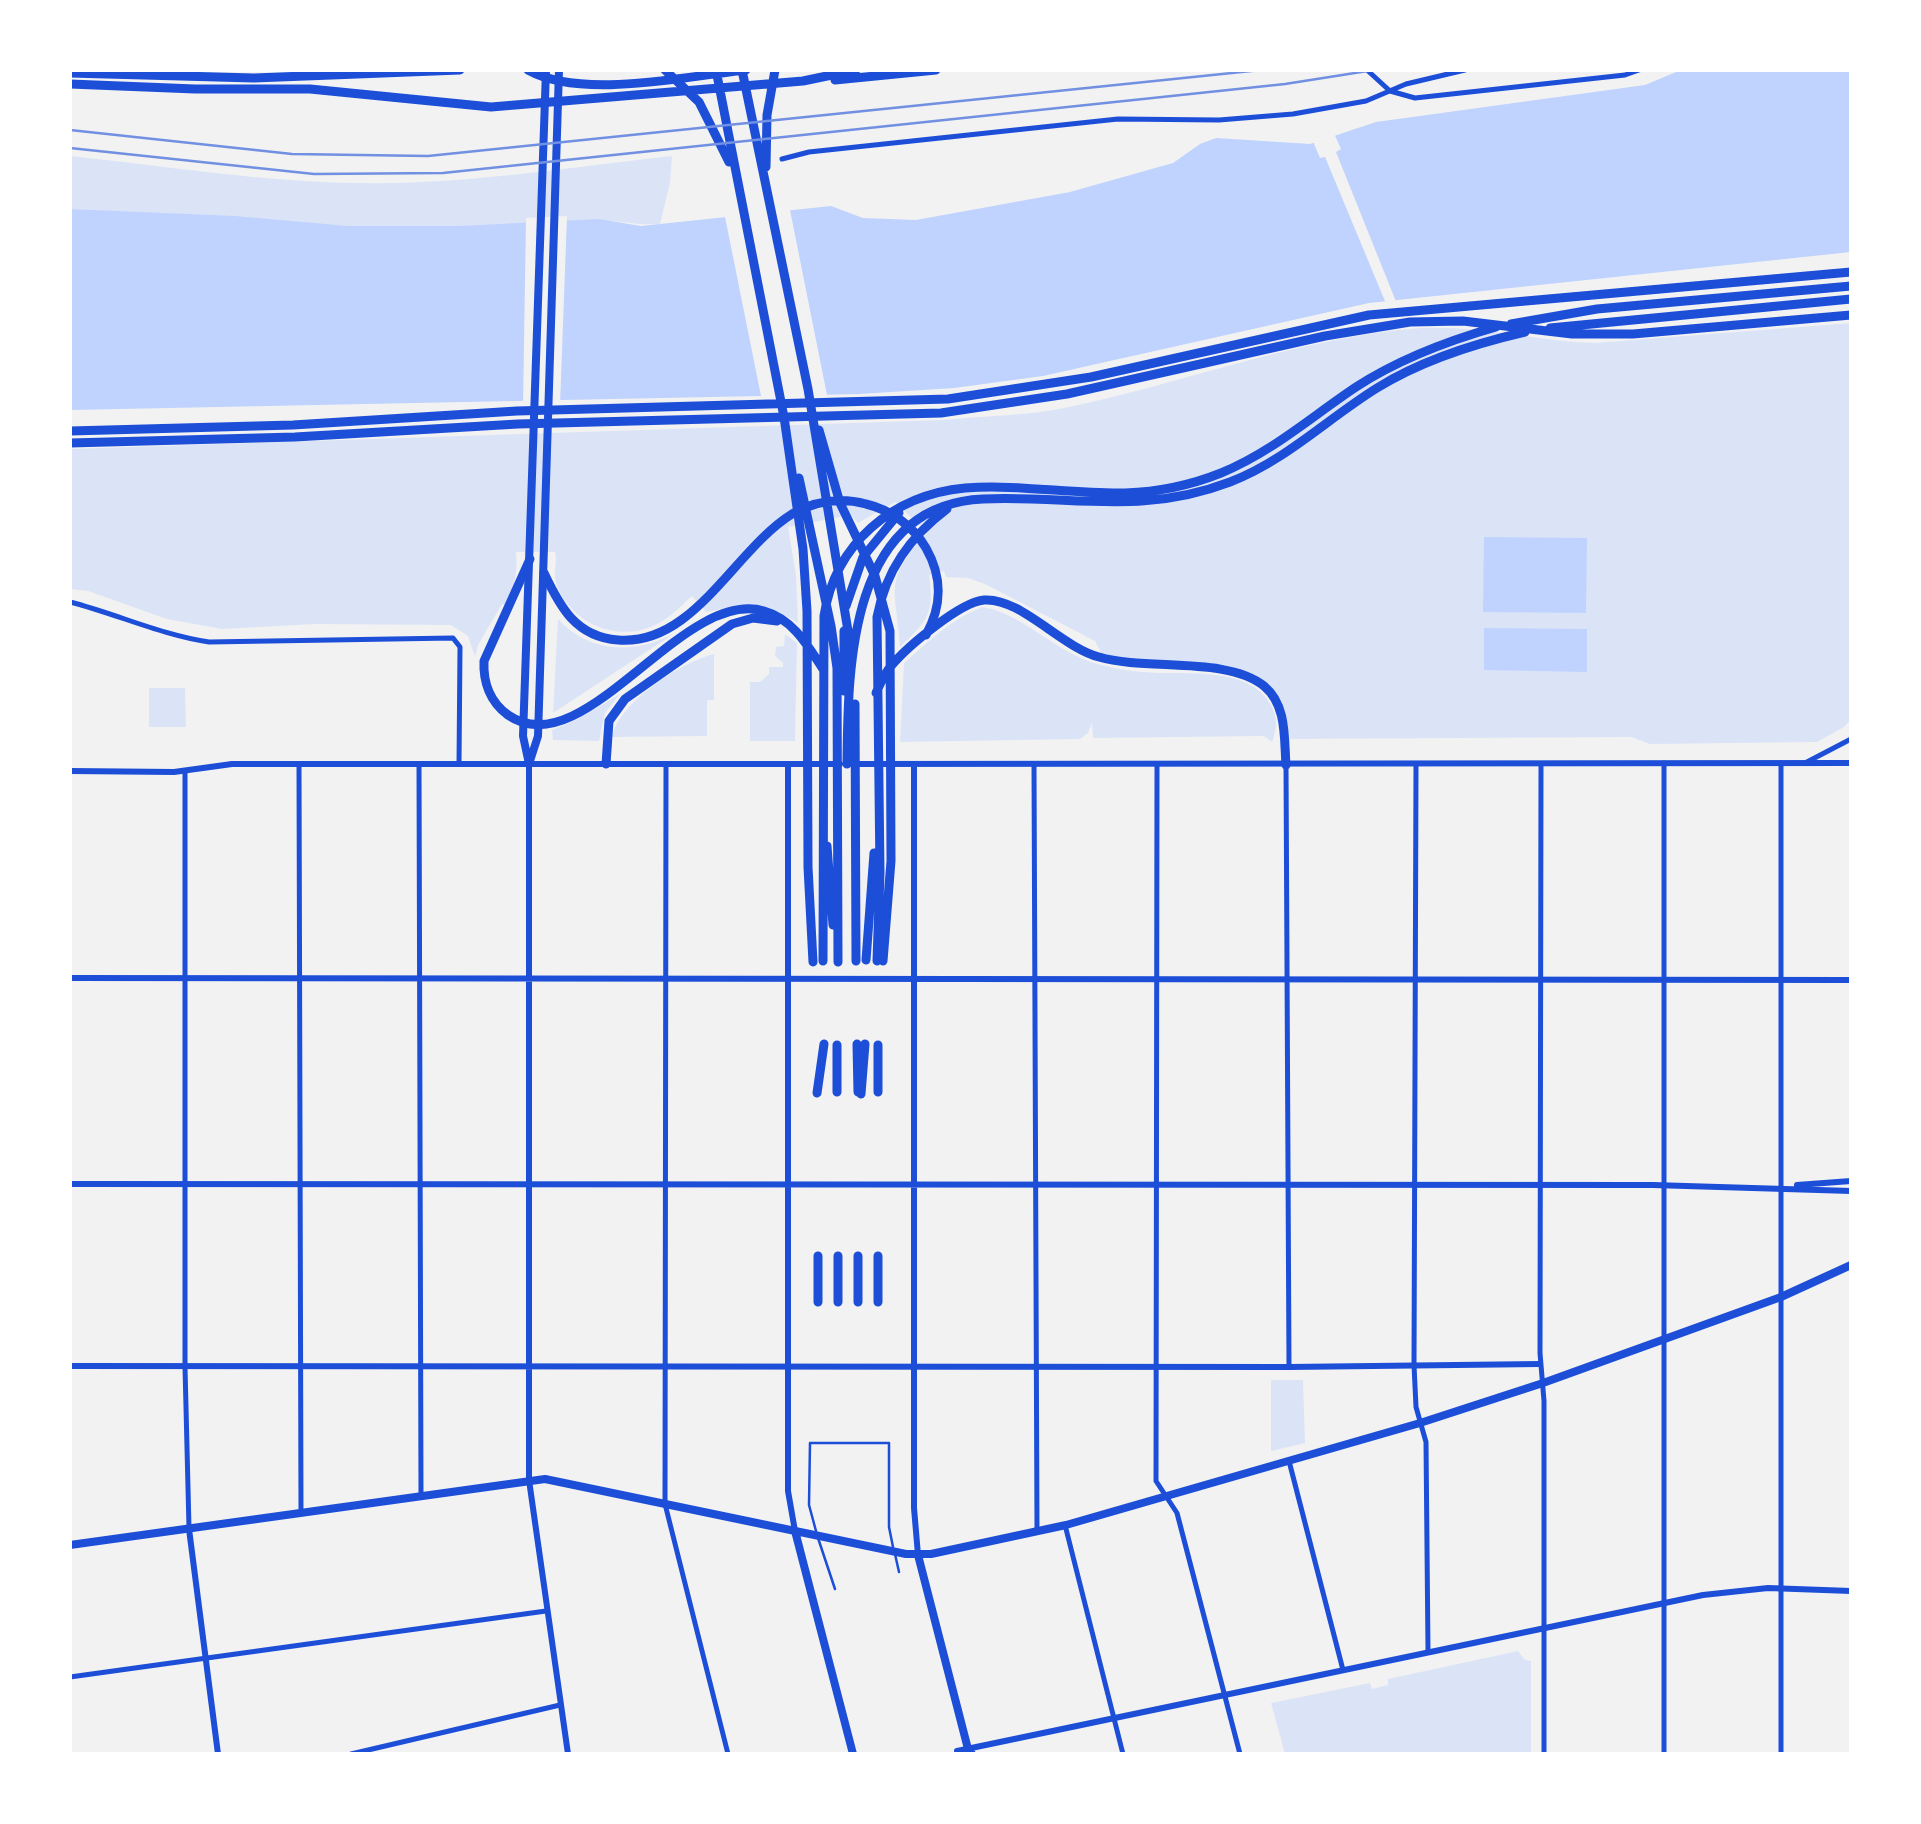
<!DOCTYPE html>
<html>
<head>
<meta charset="utf-8">
<style>
	body { margin:0 }
	#map { position:relative; width:1921px; height:1824px; overflow:hidden; background:#f2f2f2; font-family:Lora,serif }
	canvas { display:block }
	.frame { position:absolute; inset:0; border:72px solid #fff; pointer-events:none }
</style>
</head>
<body>
<div id="map">
<canvas width="1921" height="1824"></canvas>
<div class="frame"></div>
</div>
<script>
const g = document.querySelector('canvas').getContext('2d');
g.lineJoin = 'round';
function paint(path, color) { g.fillStyle = color; g.fill(path, 'evenodd'); }
function trace(path, color, width, dash) { g.strokeStyle = color; g.lineWidth = width; g.lineCap = dash ? 'butt' : 'round'; g.setLineDash(dash || []); g.stroke(path); }
const green = new Path2D(`
	M70,156C166,166 263,182 359,183C463,185 569,167 672,156L670,183L660,224C636,226 614,219 591,220C510,224 427,230 346,226C254,221 162,213 70,209Z
	M1851,323V719L1844,727L1817,742L1650,744L1631,737L1290,739C1279,654 1224,666 1156,662C1138,661 1120,657 1102,654L1095,641L985,584L968,578L946,577L944,571L929,575C935,614 927,621 900,647C897,589 881,582 927,533L895,502L858,523L851,515L788,527L796,575L798,623C767,602 741,605 706,612L692,596C680,607 670,618 655,625C618,643 572,624 557,586C552,573 558,564 555,552H516C518,566 515,590 506,605L502,604L478,645L475,657L468,636L451,625L316,624L222,629L167,619L88,591L70,589V449L942,420C982,416 1024,416 1064,408C1182,384 1299,337 1421,328C1479,325 1537,341 1595,343Z
	M983,607C1026,615 1055,653 1098,664C1112,668 1129,671 1143,672C1183,676 1248,664 1271,705C1278,718 1277,729 1272,742L1264,736L1093,738L1092,723L1088,733L1080,739L900,742L904,663C929,641 951,619 983,607Z
	M558,619C589,653 635,655 675,633L553,713Z
	M785,634L797,643L795,741H750V682H760L769,674V667H783V663L775,656L776,647L784,646Z
	M714,654V700H707V736L612,737C619,702 681,662 714,654Z
	M149,688H185L186,727H149Z
	M620,694L605,713L599,741L553,740L552,730L578,719Z
	M1271,1380H1303L1305,1443L1271,1451Z
	M1518,1651L1525,1660L1531,1661V1754H1285L1271,1703L1370,1683L1372,1689L1388,1685V1679Z`);
const water = new Path2D(`
	M1681,70H1851V252L1369,303L1043,376L954,388L859,394L70,410V209L235,216L348,226H459L599,219L641,226L831,206L863,218L916,220L1070,192L1173,163L1200,144L1216,138L1310,144L1376,122L1645,85Z
	M1484,537L1587,538L1586,613L1483,612Z
	M1484,628L1587,629V672L1484,670Z`);
const pier = new Path2D(`
	M1333,131L1341,149L1336,152L1397,304L1387,306L1325,157L1320,158L1312,139Z
	M789,205L828,400L762,401L724,212Z
	M567,216L560,405L523,406L526,218Z`);
const service = new Path2D(`
	M816,1531L809,1505L810,1443H889V1527L893,1547
	M818,1538L835,1589
	M895,1554L899,1572`);
const minor = new Path2D(`
	M1367,70L1390,91L1415,98L1625,75L1639,70
	M782,159L809,152L1118,119L1219,120L1293,114L1366,101L1406,84L1465,70
	M70,602C117,614 161,635 209,642L453,638L460,647L459,764
	M1664,763V1754
	M1805,763L1851,739
	M419,764L421,1496
	M666,764L665,1504L728,1754
	M299,765L301,1512
	M1034,765L1037,1532
	M1157,765L1156,1481L1177,1513L1240,1754
	M1286,765L1289,1367
	M1416,765L1414,1365L1416,1407L1426,1442L1428,1651
	M1541,765L1540,1353L1544,1401V1754
	M185,771V1367L189,1528
	M1289,1461L1343,1670
	M1065,1525L1123,1754
	M70,1677L546,1611
	M351,1754L560,1705
	M1781,1754V763`);
const tertiary = new Path2D(`
	M70,978L1851,980
	M70,1366L1289,1367L1540,1364
	M529,1480V764
	M189,1529L218,1754`);
const secondary = new Path2D(`
	M788,764V1491L795,1531
	M852,764L1851,763
	M914,765V1508L918,1555
	M70,771L174,772L232,764H840
	M70,1184L1653,1185L1851,1191
	M1797,1185L1851,1181
	M529,1480L568,1754
	M957,1751L1703,1595L1768,1588L1851,1591`);
const primary = new Path2D(`
	M529,764L538,736L559,70
	M529,764L523,736L546,70
	M795,1531L853,1754
	M70,1545L545,1479L906,1554H931L1066,1525L1420,1423L1543,1383L1781,1297L1851,1265
	M918,1555L968,1749L972,1754`);
const motorway = new Path2D(`
	M528,70C582,100 685,76 746,70
	M665,70L699,102L729,162
	M716,70L784,417L803,549L807,611L808,867L813,962
	M742,70L808,389L851,649
	M70,73L254,78L460,70
	M835,80L936,70
	M70,84L195,89H310L491,107L803,81L856,70
	M766,167L767,115L775,70
	M1511,324L1597,309L1851,286
	M1550,328L1851,299
	M819,430L840,503L875,576L890,631L891,861L883,961
	M70,431L293,425L517,411L948,399L1091,377L1369,315L1851,272
	M70,443L295,437L518,424L941,413L1067,394L1325,336L1410,322L1463,321L1572,334H1633L1851,315
	M799,478L831,626L837,668L838,962
	M530,559L484,661C483,682 490,702 508,715C584,768 682,587 764,611C793,619 808,646 823,669
	M544,573C560,607 576,637 618,640C694,646 734,550 792,514C815,501 841,497 866,504C891,510 913,526 926,548C943,578 942,606 926,635
	M846,606L863,557L899,513
	M844,691V631
	M876,693C880,684 884,674 891,666C907,647 960,602 984,600C1020,597 1061,647 1099,657C1146,671 1227,656 1264,686C1287,705 1284,738 1286,765
	M855,704L856,961
	M606,764L609,721L625,699L732,624L753,618L777,621
	M847,764C848,666 849,505 983,499C1072,495 1141,516 1230,482C1285,461 1327,419 1377,388C1422,360 1473,344 1525,332
	M827,846L833,925
	M866,960L874,853
	M823,961L824,616C835,544 892,495 965,488C1018,484 1071,494 1125,493C1158,492 1191,485 1221,473C1272,452 1311,417 1356,387C1399,359 1447,341 1496,327
	M877,961L880,873L877,617C886,570 910,537 947,509
	M857,1044L858,1092
	M837,1045V1092
	M878,1092V1045
	M817,1093L824,1044
	M861,1094L865,1044
	M818,1256V1302
	M838,1256V1302
	M878,1256V1302
	M858,1302V1256
	M966,1754L968,1749`);
const rail = new Path2D(`
	M70,130L292,154L428,156L1261,70
	M70,148L314,174L443,173L1285,84L1374,70`);
paint(green, '#dbe4f7');
paint(water, '#bfd3fe');
paint(pier, '#f2f2f2');
trace(service, '#1d4ed8', 2.5);
trace(minor, '#1d4ed8', 5);
trace(tertiary, '#1d4ed8', 6);
trace(secondary, '#1d4ed8', 6);
trace(primary, '#1d4ed8', 8);
trace(motorway, '#1d4ed8', 9);
trace(rail, '#7290e2', 2.5);
</script>
</body>
</html>
